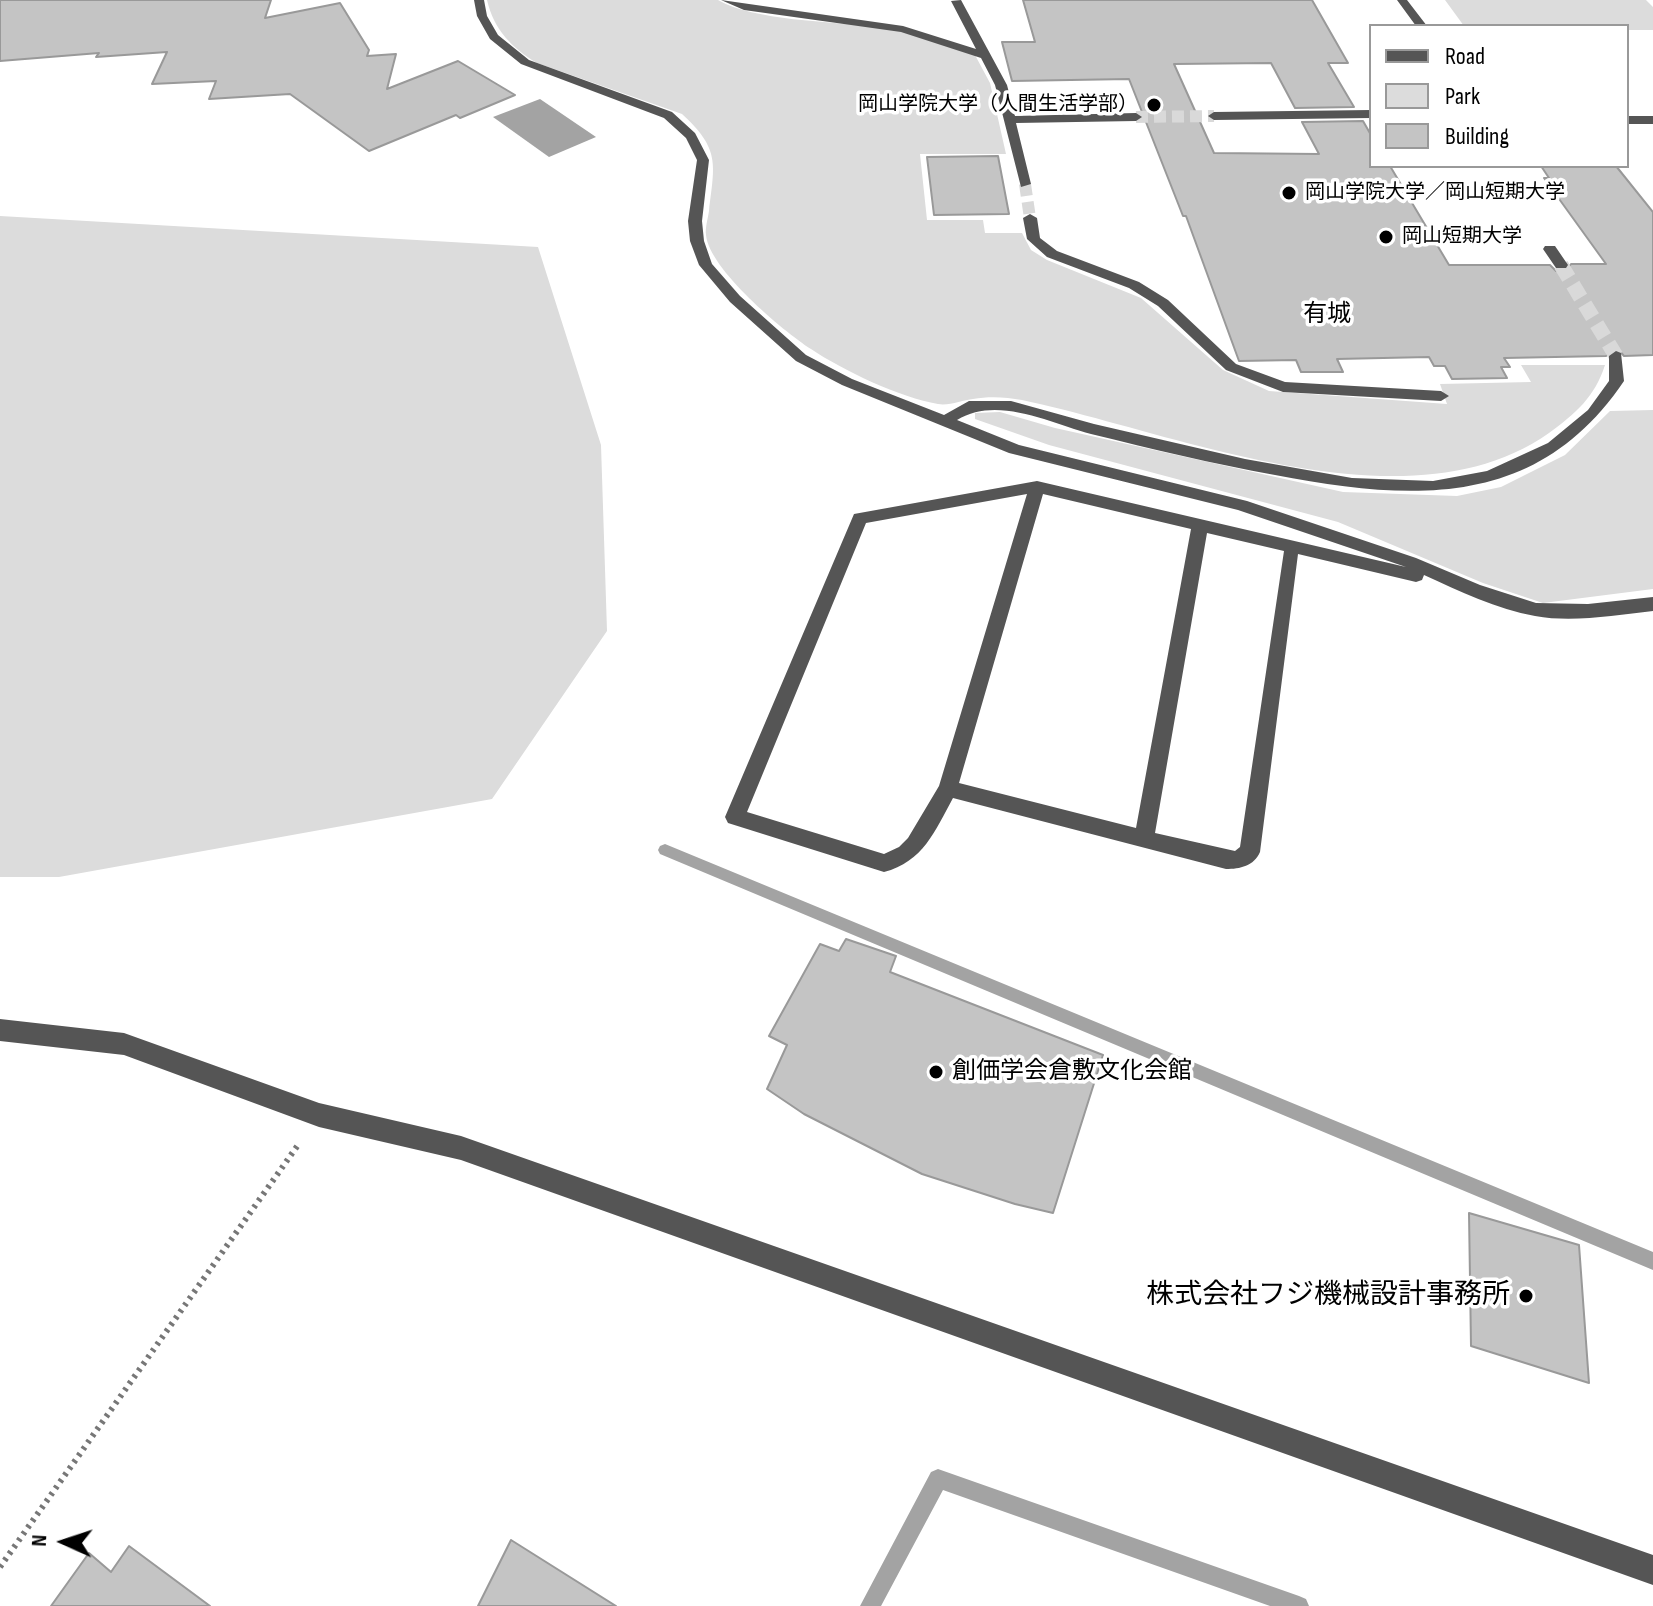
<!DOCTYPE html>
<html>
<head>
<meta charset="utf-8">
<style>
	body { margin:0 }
	#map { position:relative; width:1653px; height:1606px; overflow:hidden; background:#fff; font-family:"Sofia Sans Condensed",sans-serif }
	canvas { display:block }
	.legend { position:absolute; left:1369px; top:24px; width:260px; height:144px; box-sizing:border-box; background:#fff; border:2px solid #999; margin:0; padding:10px 14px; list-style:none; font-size:24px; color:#000 }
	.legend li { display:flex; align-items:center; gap:16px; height:40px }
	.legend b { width:40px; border:2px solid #999 }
	.north { position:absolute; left:24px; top:1502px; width:80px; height:80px; -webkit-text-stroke:6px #fff; paint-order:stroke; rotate:273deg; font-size:22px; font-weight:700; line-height:32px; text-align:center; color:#000 }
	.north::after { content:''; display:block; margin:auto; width:28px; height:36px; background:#000; clip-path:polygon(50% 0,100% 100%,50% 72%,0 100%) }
</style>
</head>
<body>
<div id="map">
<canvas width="1653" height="1606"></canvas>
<ul class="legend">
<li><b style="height:10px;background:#555"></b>Road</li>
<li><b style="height:22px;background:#dcdcdc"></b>Park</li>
<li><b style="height:22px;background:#c4c4c4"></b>Building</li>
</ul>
<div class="north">N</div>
</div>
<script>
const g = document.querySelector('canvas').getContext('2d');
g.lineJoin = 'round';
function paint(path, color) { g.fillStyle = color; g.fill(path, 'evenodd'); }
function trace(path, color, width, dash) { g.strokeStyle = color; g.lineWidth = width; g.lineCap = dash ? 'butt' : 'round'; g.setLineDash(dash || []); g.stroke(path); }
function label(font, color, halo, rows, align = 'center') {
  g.font = font + ' "Sofia Sans Condensed","Noto Sans JP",sans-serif'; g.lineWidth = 7; g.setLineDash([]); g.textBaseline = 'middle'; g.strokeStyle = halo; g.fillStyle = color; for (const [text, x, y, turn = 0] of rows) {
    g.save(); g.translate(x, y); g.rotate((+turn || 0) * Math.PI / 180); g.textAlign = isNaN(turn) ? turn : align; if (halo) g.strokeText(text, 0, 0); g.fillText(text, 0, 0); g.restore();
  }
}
const green = new Path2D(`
	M487,0H718C754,21 831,21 875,27C910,31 942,43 975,55L990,83L1006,154H920L927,220H983L985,233H1022L1031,250L1047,260L1141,298L1223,370L1269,391L1447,404L1440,384L1531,382L1521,365H1605C1595,397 1575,414 1549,433C1407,533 1175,432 1022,400C1006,397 989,396 973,399C963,400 949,406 938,404C901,398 842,370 811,349C783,331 709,269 706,235C705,228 708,218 709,211C715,163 720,149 682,114L537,63C512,48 494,30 487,0Z
	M1445,0H1646L1653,7V30H1627V26H1464Z
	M0,216L538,247L601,445L607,631L492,799L59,877H0Z
	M1653,410V589L1543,603L1483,583L1338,522L1049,445L975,419V413L1000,412L1055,428L1343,492L1457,496L1501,487L1565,455L1610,411Z`);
const water = new Path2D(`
	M540,99L596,137L549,157L493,117Z`);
const stream = new Path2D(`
	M665,844L1653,1252V1270L660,854L658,850L660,846Z
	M938,1469L1299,1596L1306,1599L1309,1606H1270L943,1490L881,1606H860L931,1472Z`);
const building = new Path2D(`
	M0,0H271L265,18L340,3L369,50L367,56L396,54L387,89L458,61L515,95L460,118L456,115L369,151L290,94L209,99L216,81L152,84L167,52L96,57L99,53L0,61Z
	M1023,0H1312L1348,63H1328L1354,107L1295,108L1271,63L1174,64L1214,153L1319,154L1302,122L1363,121L1371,135V166H1390L1449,265H1550L1556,271H1566L1571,264H1606L1544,178H1549L1541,166H1616L1653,212V355L1624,356L1617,348L1606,356L1504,358L1510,367H1501L1507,378L1452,379L1445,366H1434L1429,357L1337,359L1343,372H1301L1296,360L1239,361L1186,216H1183L1129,79L1012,81L1002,42H1035Z
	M998,156L1009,214L934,215L927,157Z
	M846,939L896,956L890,972L1103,1055L1053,1213L1015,1204L922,1174L804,1114L767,1089L787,1045L769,1036L820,944L839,951Z
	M1469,1213L1579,1245L1589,1383L1471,1346Z
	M511,1540L616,1606H478Z
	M129,1546L210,1606H51L89,1553L111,1572Z`);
const minorTunnelFar1 = new Path2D(`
	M1136,117L1214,116
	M1025,184L1030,218`);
const minorTunnel = new Path2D(`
	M1561,265L1616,356`);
const path = new Path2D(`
	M0,1567L298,1145`);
const minor = new Path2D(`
	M474,0H484L487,16L498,35L529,60L672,112L695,133L709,160L702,221L704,241L712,264L740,296L806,355L852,379L944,415L969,401H1011L1094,424L1245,459L1352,478L1433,481L1487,471L1548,443L1588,410L1609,381V356L1616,351L1621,353L1624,381C1537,510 1412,501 1275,475C1214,464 1152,449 1091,434C1050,423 997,395 957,420L1019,445L1247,501L1416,558L1480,585L1536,603L1588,604L1653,597V611C1615,615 1573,623 1535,616C1497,609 1459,591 1424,575L1422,580L1416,582L1298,554L1260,852C1254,866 1240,869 1226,869L953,798C935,831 923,862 884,872L728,823L725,817L854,514L1037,481L1406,567L1238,510L1009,453L842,385L796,361L730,302L699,265L690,241L688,221L697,160L686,138L664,118L521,64L490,39L477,16ZM1027,494L939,786L908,838L899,847L884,854L747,812L866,523ZM1043,494L1191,529L1136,828L959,783ZM1207,533L1284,551L1240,847L1235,851L1155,833Z
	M721,0L903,26L976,49L951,1L961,0L1007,85L1015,116L1136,113L1142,117L1136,121L1016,123L1031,184L1021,187L995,85L981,58L901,32L744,10Z
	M1397,0H1407L1427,26H1416Z
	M1371,110V118L1214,120L1208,116L1214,112Z
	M1627,116H1653V124H1627Z
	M1030,214L1037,218L1040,238L1057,251L1139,282L1168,300L1236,364L1285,382L1441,391L1449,396L1441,401L1283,392L1226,370L1158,306L1129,288L1047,257L1027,239L1023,218Z
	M1545,246H1555L1568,265L1566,268H1556L1543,249Z
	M0,1019L124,1033L319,1103L461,1136L1653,1555V1585L461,1160L319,1127L124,1055L0,1041Z`);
const markers = [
	[1154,105,8,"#000"],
	[1289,193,8,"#000"],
	[1386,237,8,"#000"],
	[936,1072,8,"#000"],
	[1526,1296,8,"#000"]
];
const farPoinames = [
	["岡山学院大学（人間生活学部）",1138,105,"right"],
	["岡山学院大学／岡山短期大学",1305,193],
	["岡山短期大学",1402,237]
];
const farQuarternames = [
	["有城",1327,315]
];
const poiNames = [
	["創価学会倉敷文化会館",952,1072]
];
const nearPoinames = [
	["株式会社フジ機械設計事務所",1510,1296]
];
paint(green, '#dcdcdc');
paint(water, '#a3a3a3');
paint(stream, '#a3a3a3');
paint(building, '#c4c4c4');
trace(building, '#999', 2);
trace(minorTunnelFar1, '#d9d9d9', 12, [12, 6]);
trace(minorTunnel, '#d9d9d9', 15, [15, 8]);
trace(path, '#777', 6, [3, 5]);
paint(minor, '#555');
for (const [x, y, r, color] of markers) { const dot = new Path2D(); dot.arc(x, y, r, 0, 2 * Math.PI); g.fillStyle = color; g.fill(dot); trace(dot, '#fff', 3); }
label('20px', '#000', '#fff', farPoinames, 'left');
label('24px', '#000', '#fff', farQuarternames);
label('24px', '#000', '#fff', poiNames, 'left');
label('28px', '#000', '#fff', nearPoinames, 'right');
</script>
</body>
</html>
